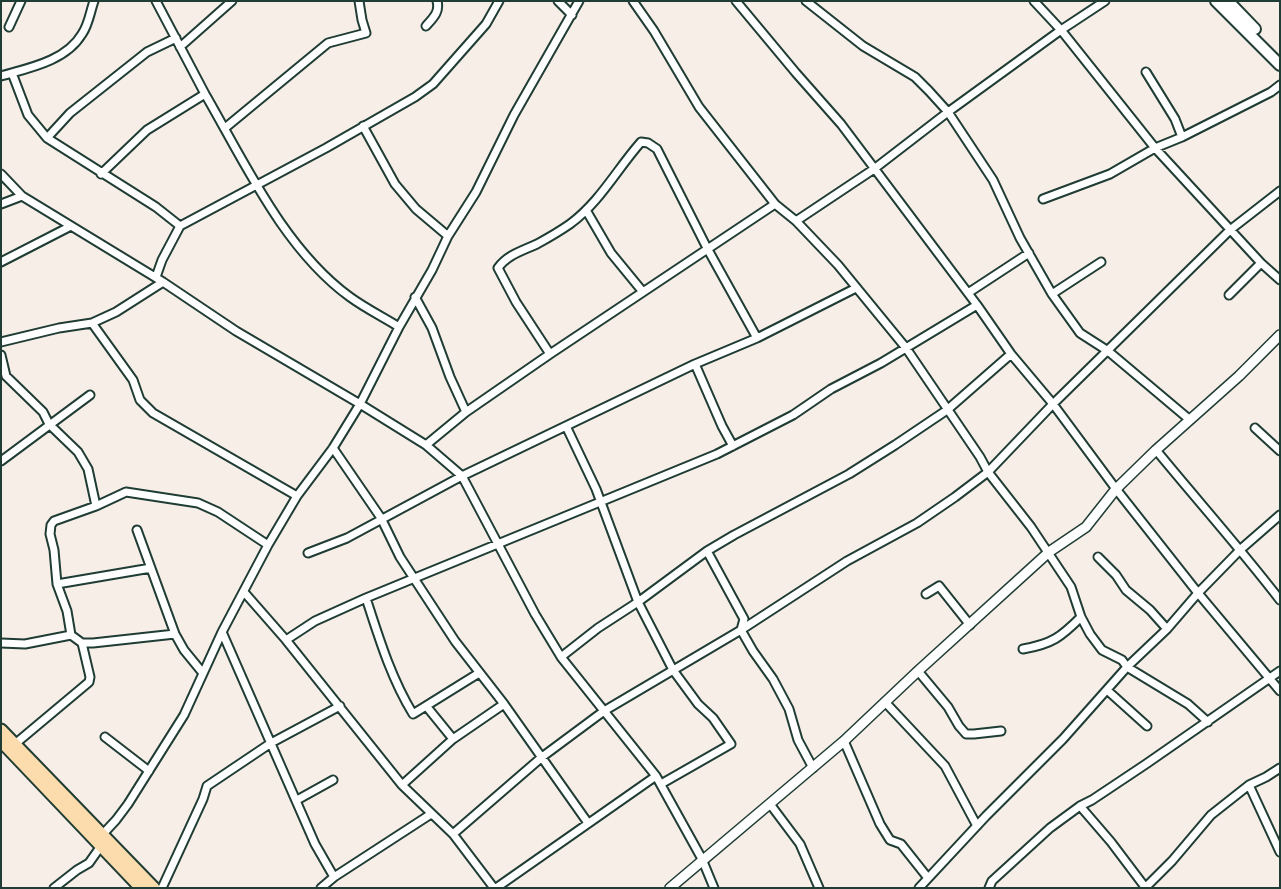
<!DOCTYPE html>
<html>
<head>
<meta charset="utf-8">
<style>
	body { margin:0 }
	#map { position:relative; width:1281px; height:889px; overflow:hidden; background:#f8eee8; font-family:Delius,sans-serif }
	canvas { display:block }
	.frame { position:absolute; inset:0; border:2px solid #1f3d34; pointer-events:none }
</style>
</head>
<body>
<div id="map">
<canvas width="1281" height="889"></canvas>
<div class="frame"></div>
</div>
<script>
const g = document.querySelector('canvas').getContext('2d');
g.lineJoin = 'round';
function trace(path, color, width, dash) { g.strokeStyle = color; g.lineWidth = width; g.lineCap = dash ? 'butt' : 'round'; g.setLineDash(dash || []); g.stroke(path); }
const minor = new Path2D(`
	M156,1L205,94
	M558,1L572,15
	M633,1L654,31L699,107L775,204L796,221L838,265L906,348L980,457L988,472L1031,527L1071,587L1081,617L1090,634L1102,650L1122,660L1127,667L1188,704L1208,722
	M736,1L796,73L841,124L977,305L1011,354L1053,404L1116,489L1198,593L1280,691
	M806,1L863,46L915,77L929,91L948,112L993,180L1020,238L1052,294L1080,333L1108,351L1190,420
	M1034,1L1061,30L1155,148L1261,263L1280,280
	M426,26C433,18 440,12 437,1
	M9,27L21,1
	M180,47L232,1
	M1146,72L1175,119L1182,137
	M12,73L28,115L47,138L156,207L180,226L326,148L415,97L433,84L486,24L499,1
	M1,76C29,68 66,61 82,34C89,24 90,12 94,1
	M363,126L395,184L416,209L448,236
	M225,128L328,43L366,33L362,20L359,1
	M47,138L70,113L147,52L176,38
	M1,174L22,196L163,282L236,331L360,404L426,445L462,476L535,614L561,657L656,776L702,859L714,888
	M101,174L147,130L205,94C245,163 284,249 350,297C365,308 383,317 399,327
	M1043,199L1110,174L1155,148L1182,137L1271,92L1280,85
	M1,204L22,196
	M586,210L611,253L643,292
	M796,221L874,169L948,112L1061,30L1105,1
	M1,262L71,226
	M156,277L162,260L180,226
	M968,293L1029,253
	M1052,294L1101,262
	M1229,295L1261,263
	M415,297L432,328L450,377L466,412
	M92,323L133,380L140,400L153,413L297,496
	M1,342L59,328L92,323L116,312L163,282
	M550,354L516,302L498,268C507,255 522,251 537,244C548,238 560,231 570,224C600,202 617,169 641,142L648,143L657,149L707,248L757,338
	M1,355L6,376L43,412L49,424L78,452L88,469L96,506
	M695,364L722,426L733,446
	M566,426L596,489L638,602L673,670L698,704L713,718L731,744L661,784
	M1255,428L1280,451
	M426,445L466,412L550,354L775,204
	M333,448L381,518L400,557L455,641L504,704L588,823
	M1156,450C1197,500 1240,548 1280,600
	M1,461L90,395
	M137,530L175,634L184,650L202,672
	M707,551L744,619L741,630L753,651L773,679L789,709L798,740L813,768
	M308,553L347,538L462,476L695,364L757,338L856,288
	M1098,557L1116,575L1126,590L1150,610L1167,629
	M57,584L151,568
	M244,592L286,640L402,785L453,834L494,888
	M926,594L939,586L970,625
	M366,598C379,638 391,678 413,714L479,673
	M222,632L315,844L334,877
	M175,634L93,643H82L71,635L67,611L57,584L54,550L50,534L51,525L54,521L96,506L126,492L198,503L218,512L268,545
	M286,640L315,621L366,598L717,454L793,415L831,389L881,363L977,305
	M1,643L25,644L71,635
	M1023,649C1052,644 1061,637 1081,617
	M561,657L598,628L638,602L707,551L734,535L849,474L895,445L947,410L1011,354
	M918,671L948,707L959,726L966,734H974L1001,731
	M1107,690L1147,726
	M885,702L945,766L977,826
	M427,707L453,739
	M105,737L149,771
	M844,741L880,824L890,840L901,844L928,878
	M15,744L89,682L90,677L82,643
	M402,785L453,739L504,704
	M1249,785L1280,852
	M297,800L333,780
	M770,804L800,844L819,888
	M453,834L542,757L604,711L741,630L847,561L917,523L955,497L988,472L1053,404L1230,230L1280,191
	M102,835L116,820L128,804L184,715L222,632L268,545L297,496L333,448L360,404L399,327L432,270L448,236L476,192L514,115L579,1
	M1145,887L1111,842L1080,806L1092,800L1146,764L1280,671
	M54,888L77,870L89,863L101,846
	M162,888L203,799L207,786L271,743L340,706
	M321,888L334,877L431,814
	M496,888L656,776
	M919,888L986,816L1063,739L1127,667L1167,629L1198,593L1241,549L1280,515
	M989,888L992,881L1050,828L1080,806
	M1145,888L1172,861L1211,815L1249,785L1266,777L1280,768`);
const tertiary = new Path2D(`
	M670,888L844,741L918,671L1049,552L1086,527L1116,489L1156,450L1239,376L1280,335`);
const secondary = new Path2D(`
	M1216,1L1280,65
	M1228,1L1255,29`);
const trunk = new Path2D(`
	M1,730L154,888
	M1,741L141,888`);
trace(minor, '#1f3d34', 11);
trace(tertiary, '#1f3d34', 12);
trace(secondary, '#1f3d34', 14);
trace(trunk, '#1f3d34', 15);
trace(minor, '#fff', 7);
trace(tertiary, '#fff', 9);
trace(secondary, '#fff', 10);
trace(trunk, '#fcdcac', 11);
</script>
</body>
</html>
